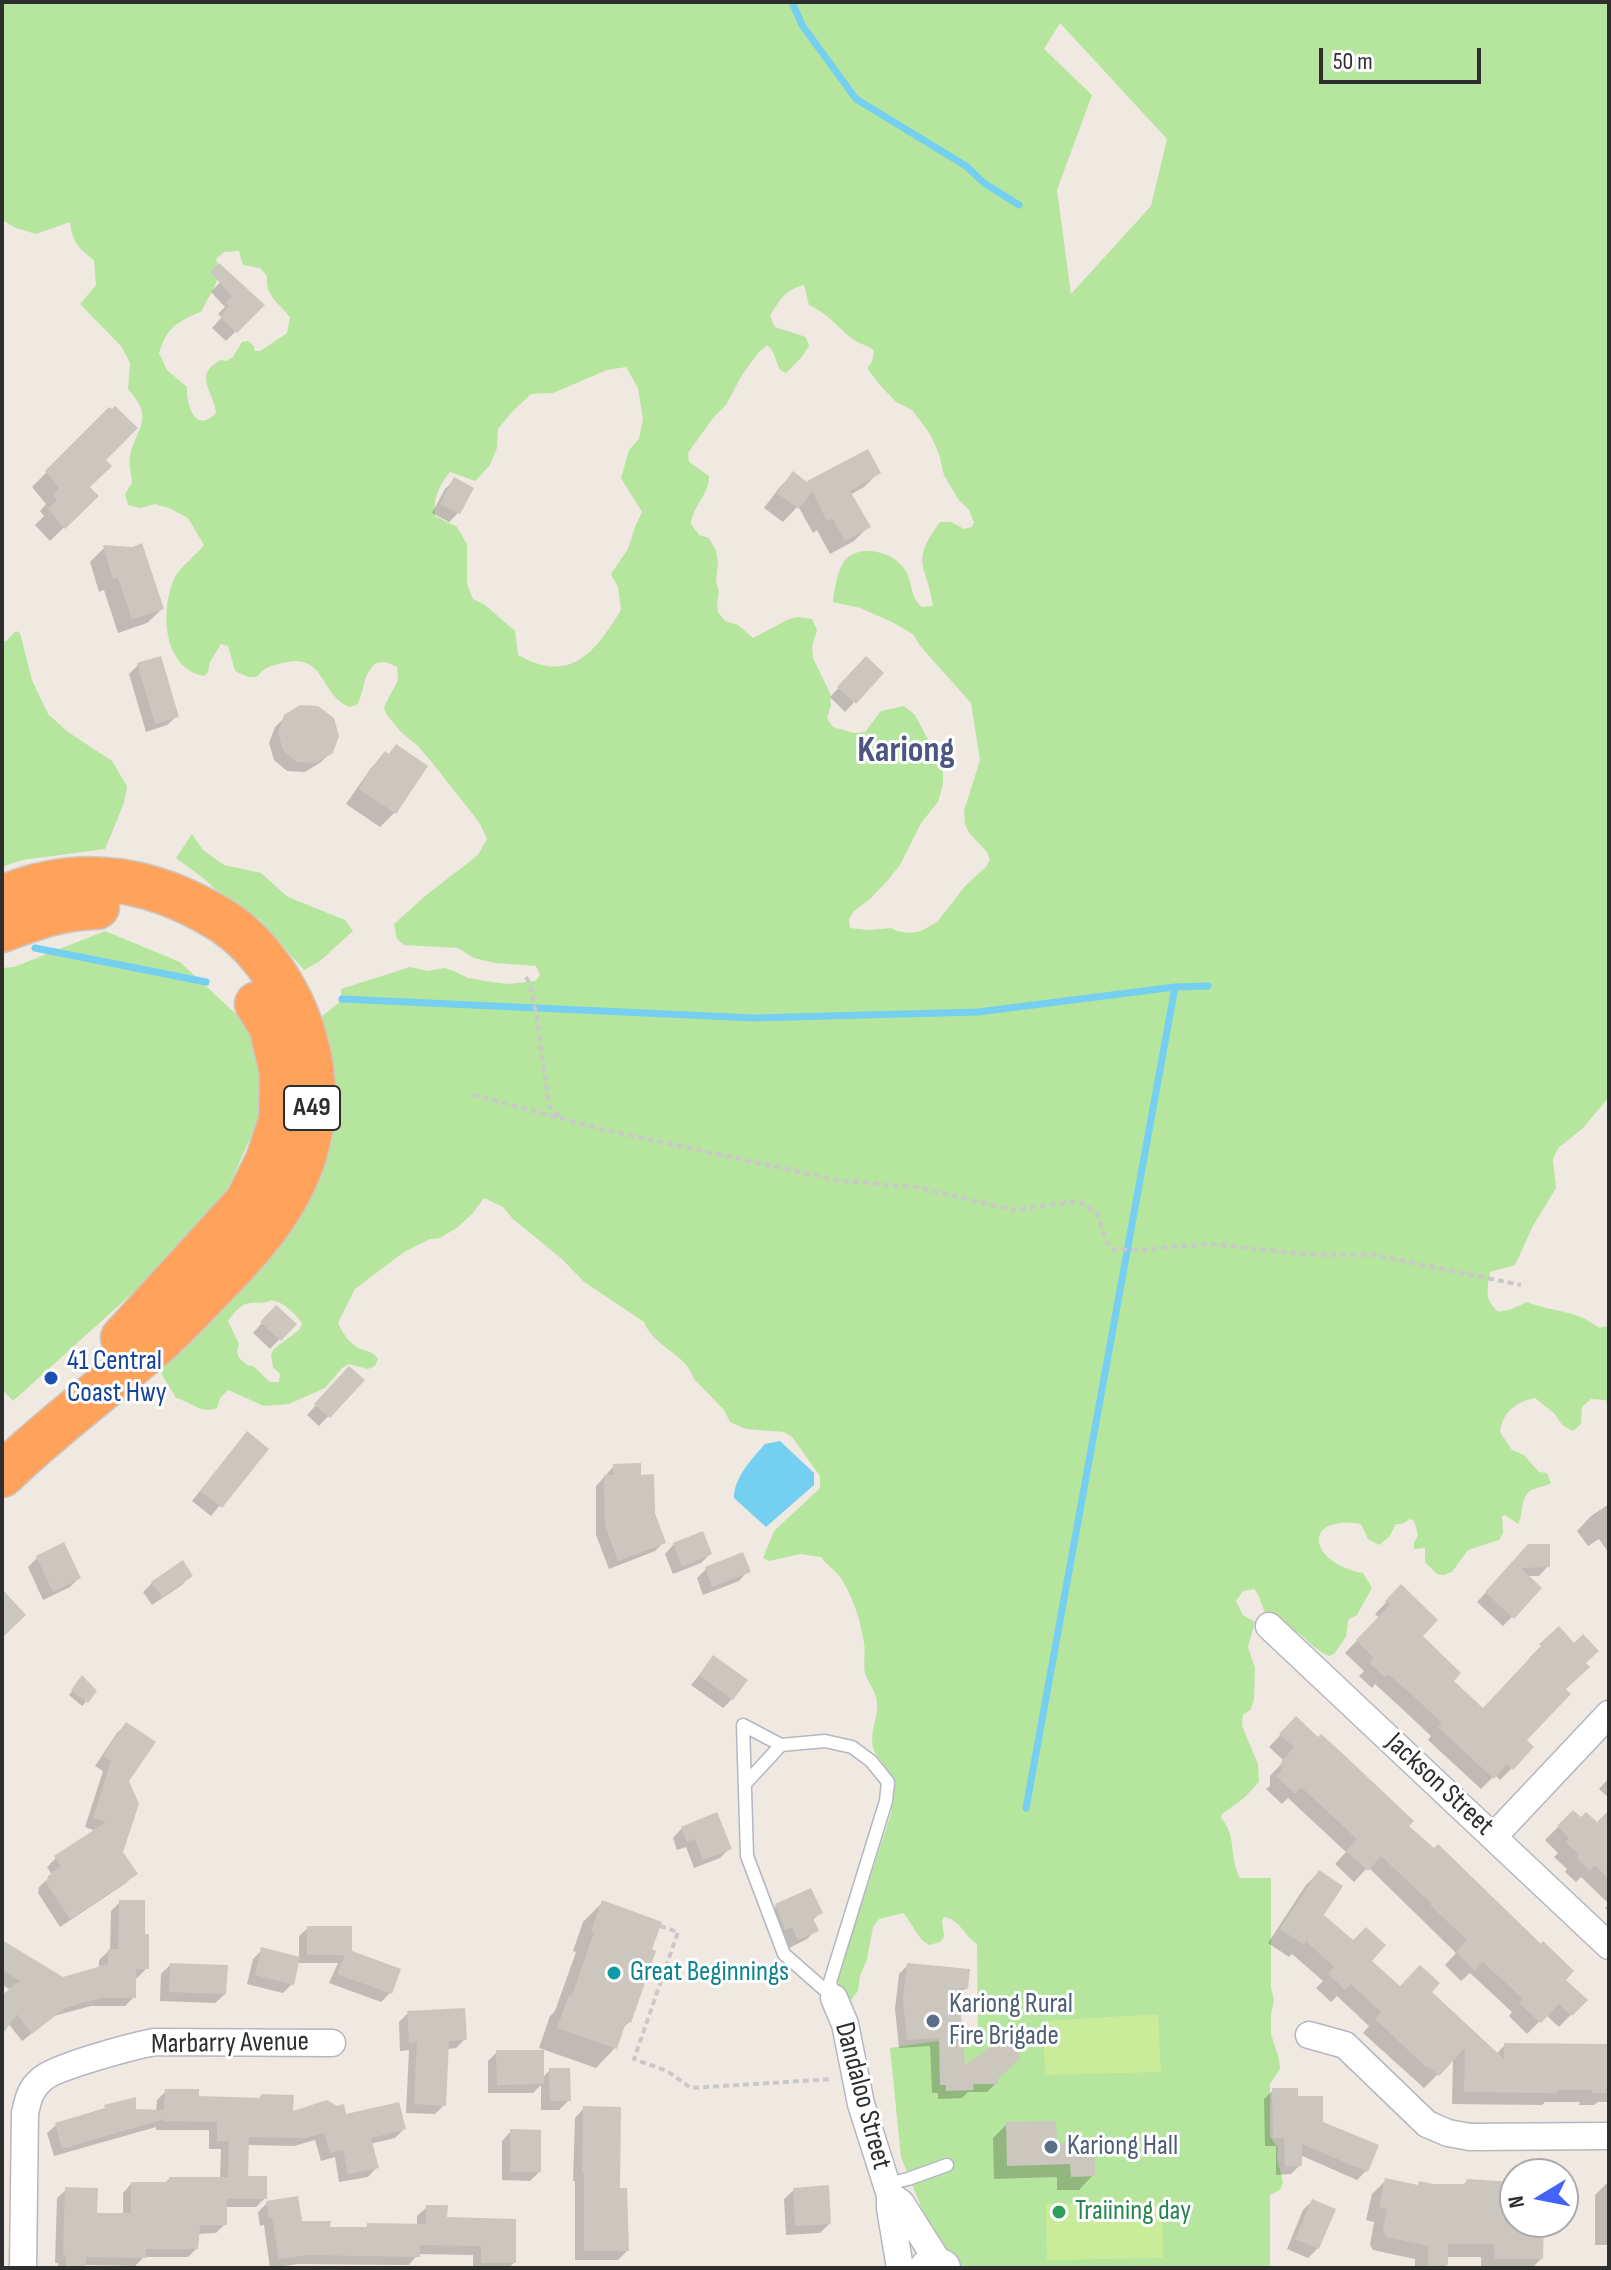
<!DOCTYPE html>
<html>
<head>
<meta charset="utf-8">
<style>
	body { margin:0 }
	#map { position:relative; width:1611px; height:2270px; overflow:hidden; background:#efe9e1; font-family:"Sofia Sans Condensed",sans-serif }
	canvas { display:block }
	.frame { position:absolute; inset:0; border:4px solid #2e2e2e; pointer-events:none }
	.north { position:absolute; left:1499px; top:2158px; width:80px; height:80px; box-sizing:border-box; background:#fff; border:2px solid #ababab; border-radius:50%; rotate:260deg; font-size:22px; font-weight:700; line-height:32px; text-align:center; color:#2e2e2e }
	.north::after { content:''; display:block; margin:auto; width:28px; height:36px; background:#4264fb; clip-path:polygon(50% 0,100% 100%,50% 72%,0 100%) }
	.scale { position:absolute; left:1319px; top:48px; width:162px; height:36px; box-sizing:border-box; border:4px solid #2e2e2e; border-top:0; padding-left:10px; font-size:24px; line-height:28px; white-space:nowrap; color:#2e2e2e; -webkit-text-stroke:6px #fff; paint-order:stroke }
</style>
</head>
<body>
<div id="map">
<canvas width="1611" height="2270"></canvas>
<div class="frame"></div>
<div class="north">N</div>
<div class="scale">50 m</div>
</div>
<script>
const g = document.querySelector('canvas').getContext('2d');
g.lineJoin = 'round';
function paint(path, color) { g.fillStyle = color; g.fill(path, 'evenodd'); }
function trace(path, color, width, dash) { g.strokeStyle = color; g.lineWidth = width; g.lineCap = dash ? 'butt' : 'round'; g.setLineDash(dash || []); g.stroke(path); }
function label(font, color, halo, rows, align = 'center') {
  g.font = font + ' "Sofia Sans Condensed",sans-serif'; g.lineWidth = 6; g.setLineDash([]); g.textBaseline = 'middle'; g.strokeStyle = halo; g.fillStyle = color; for (const [text, x, y, turn = 0] of rows) {
    g.save(); g.translate(x, y); g.rotate((+turn || 0) * Math.PI / 180); g.textAlign = isNaN(turn) ? turn : align; if (halo) g.strokeText(text, 0, 0); g.fillText(text, 0, 0); g.restore();
  }
}
const green = new Path2D(`
	M2,2H1609V1097L1582,1129L1558,1148L1553,1159L1556,1188L1533,1226L1515,1265L1490,1272C1487,1289 1484,1301 1499,1312L1512,1309L1527,1302C1554,1313 1575,1309 1599,1328L1609,1326V1408L1606,1400L1591,1399L1582,1407L1581,1424L1573,1431L1562,1425L1555,1414L1535,1398C1516,1402 1503,1411 1500,1432L1512,1450L1524,1455L1539,1472L1547,1473L1551,1483C1544,1487 1536,1487 1530,1491C1519,1500 1524,1515 1518,1524L1505,1515L1502,1516L1503,1533L1499,1540L1468,1550L1452,1572L1443,1575L1437,1574L1425,1562V1548L1414,1549V1543L1418,1535L1414,1521L1410,1519L1402,1524H1396L1389,1537L1379,1545L1368,1539L1361,1524C1301,1514 1308,1563 1363,1573L1372,1588L1357,1615L1348,1620L1346,1637L1334,1654L1329,1656C1315,1650 1305,1637 1293,1629C1285,1623 1271,1620 1265,1612C1261,1605 1261,1597 1254,1589L1243,1591L1236,1601L1243,1615L1255,1622L1248,1647L1255,1668L1254,1699L1251,1709L1243,1715L1242,1726L1258,1764L1259,1782L1244,1798L1222,1814L1221,1818C1237,1835 1229,1858 1240,1878H1271V1988L1274,2000L1271,2014V2034L1279,2059L1280,2069L1270,2084V2136L1278,2148L1277,2158L1283,2182L1280,2190L1270,2195V2268H966L946,2256L934,2239L901,2157L890,2048L978,2035L977,1944C963,1935 961,1920 944,1917L942,1921L944,1937L940,1942L929,1945C917,1939 913,1923 903,1913L879,1919L873,1927L867,1959L860,1976L858,1991L851,2000L845,2002L837,1980L891,1813C894,1794 893,1782 884,1765C881,1760 876,1756 874,1750C868,1733 879,1718 877,1702C876,1691 868,1683 865,1673C863,1663 866,1653 864,1643C860,1619 854,1600 842,1580C837,1571 827,1566 821,1557L800,1554L769,1561L763,1558L774,1531L820,1488V1476L792,1437L784,1432L746,1429L730,1422L724,1410L694,1379C685,1352 654,1348 644,1322L583,1281L563,1260L513,1219L503,1207L484,1198L472,1214L458,1227L440,1238L430,1239L404,1252L355,1289L338,1323C343,1334 349,1343 360,1349C369,1352 372,1351 378,1359L375,1366L368,1369L349,1364L342,1368L325,1388L289,1404L264,1406L228,1390L220,1398L217,1408C201,1415 190,1401 176,1398L162,1375V1361L322,1166L332,1143L331,1086L323,1034L322,1016L341,1001V989L410,967L427,971L444,968L454,971L468,978L492,982L508,984L535,981L540,975L536,966L495,963L474,958L458,948L404,945L397,939L394,924L424,897L478,855L487,839L479,822L430,760L418,746L401,732L386,714L384,707L398,680L397,667L386,662L376,663C361,677 366,688 357,705L349,707C317,692 327,650 278,664C268,667 264,668 257,677H248L235,671L228,646L221,644L210,662L208,672L204,676C162,668 160,609 175,577C177,571 198,553 204,545L188,518L169,508L155,504L140,508L128,505L125,494L132,483C132,474 128,465 130,456C137,426 155,419 128,389L130,363L121,346L80,304L96,285L94,260C77,247 73,243 70,222L36,234L16,228L2,220ZM1060,23L1167,139L1151,206L1071,294L1057,190L1092,95L1044,49ZM239,251L243,265L260,268L267,276C265,296 279,303 290,317L287,333L260,351H255L254,346L248,341L242,342L233,357L226,361L221,360C192,374 214,392 216,413C195,435 186,404 187,387L167,370L159,353C168,325 177,323 202,311C210,292 224,279 216,259L224,252ZM804,285L809,305C826,312 837,326 851,338C858,344 867,344 874,351L872,362L867,368L878,383L896,402L912,410L930,434L939,454L944,475L958,499L969,510L974,522L972,527L964,529L951,522H940C909,564 927,563 933,606L922,607C908,595 914,581 903,567C892,552 861,544 846,559C838,567 834,591 833,602L860,608L892,622L913,634L921,647L971,703L980,760L964,811L965,824L969,833L987,852L990,860L986,867L966,885L937,922L921,931L909,933L897,931L891,928L869,930L850,928L849,919L854,911L870,899L888,880L900,865L921,823L938,802L943,784V769L933,749L915,715L904,706L881,711L865,732L854,733L833,727L827,718L831,706L830,693L813,658L812,646L817,630L812,619L799,617L789,619L753,638L738,625L725,621L718,612L717,603L719,592L716,581L718,562L716,551L709,538L699,535L691,524C693,505 709,495 709,476L689,462L688,453L713,418L726,405L742,375L758,353L767,345L772,350L780,370L786,373L801,358L809,346L806,337L775,327L770,316C780,299 785,290 804,285ZM626,367L638,388L643,419L639,439L629,450L621,478L642,512L635,527L628,549L611,574L618,587L621,610C595,652 571,685 518,655L515,631L485,605L473,599L467,584V544L457,527L435,516C433,497 439,486 450,472L475,481L490,465L497,448L498,429L511,413L531,394L553,393L607,370ZM271,1300C284,1302 294,1313 302,1323L300,1329L274,1349L271,1354L273,1367L280,1374L279,1382H270L253,1366L247,1365L239,1358L237,1352L239,1344L228,1321C234,1313 240,1304 250,1303C260,1301 263,1305 271,1300Z
	M16,631L20,633L32,680L48,714L68,732L112,761L127,786L124,803L105,849L22,860L2,867V641H6Z
	M192,834L203,850L224,865L261,873L288,897L345,920L353,931L320,961L304,970L259,919L239,911L203,878L176,858Z
	M105,931L180,962L251,1028L266,1102L227,1191L179,1251L13,1401L2,1389V968L14,967Z`);
const pitch = new Path2D(`
	M1158,2014L1161,2072L1045,2075L1043,2021Z
	M1162,2202L1163,2258L1047,2260L1046,2204Z`);
const water = new Path2D(`
	M780,1441L814,1473V1485L766,1527L734,1498C734,1477 752,1459 765,1444Z`);
const shadow = new Path2D(`
	M219,283H239L262,305L226,341L212,328L222,317L218,314L225,307L211,292Z
	M109,409L103,460L88,487L96,496L50,541L35,525L44,516L40,511L46,504L32,487Z
	M878,473L864,487L850,495L869,526L854,541L830,554L817,530L813,533L798,506L783,522L764,508L779,488L793,474L806,484Z
	M454,480L471,489L458,513L449,522L432,513L445,489Z
	M104,548L133,549L162,609L147,623L118,633L104,590L99,592L90,562Z
	M866,659L881,673L845,712L830,697Z
	M138,665L177,716L167,725L146,732L129,674Z
	M285,717L331,752L321,762L305,772L287,771L274,760L269,743L275,727Z
	M396,746L394,813L380,827L346,804L371,768L385,753L388,755Z
	M276,1307L294,1324L270,1349L253,1333Z
	M340,1378L362,1380L319,1426L307,1415Z
	M238,1443L266,1449L211,1516L192,1501Z
	M614,1466L639,1477L664,1542L655,1551L609,1569L596,1535V1486Z
	M1609,1504V1553L1599,1539L1588,1546L1577,1531L1591,1516Z
	M674,1544L710,1554L701,1563L673,1574L665,1554Z
	M1519,1556L1548,1566L1539,1576H1526L1512,1617L1503,1626L1477,1602Z
	M37,1558L79,1578L70,1587L43,1600L28,1567Z
	M706,1569L748,1571L739,1581L703,1595L697,1578Z
	M191,1575L182,1585L152,1605L143,1592L152,1583Z
	M1401,1587L1420,1636L1451,1681L1482,1711L1530,1659L1529,1658L1559,1629L1564,1690L1524,1740L1512,1768L1500,1780L1495,1775L1481,1789L1428,1740L1431,1736L1399,1706L1375,1684L1372,1688L1359,1676L1364,1671L1345,1653L1379,1618L1375,1614Z
	M714,1657L732,1699L723,1708L691,1685Z
	M79,1682L86,1702L82,1706L69,1695Z
	M1296,1719L1585,2000L1559,2027L1546,2015L1527,2034L1509,2016L1512,2012L1470,1973L1461,1981L1445,1965L1456,1953L1368,1867L1354,1882L1335,1864L1346,1852L1288,1798L1282,1804L1266,1789L1270,1786V1776L1284,1761L1269,1747Z
	M126,1724L127,1781L121,1852L135,1874L126,1883L60,1927L38,1893L39,1887L52,1875L47,1867L56,1858L96,1831L85,1827L103,1771L95,1766L117,1733Z
	M1609,1778V1798L1599,1789Z
	M1573,1812L1581,1820L1597,1824L1609,1812V1912L1605,1908L1609,1904L1581,1877L1576,1882L1565,1872L1567,1869L1554,1857L1558,1853L1545,1840Z
	M682,1828L729,1849L720,1858L694,1868L686,1847L677,1850L673,1838Z
	M1319,1872L1321,1915L1399,1989L1429,1992L1496,2054L1505,2045L1609,2048V2102H1598L1594,2105H1579L1580,2102H1545L1542,2105L1452,2104L1453,2059L1424,2088L1363,2033L1369,2026L1337,1996L1331,2002L1316,1988L1323,1981L1292,1954L1289,1957L1268,1943L1306,1885Z
	M120,1902L143,1937L147,1968L137,1978H134V1997L125,2006H91L54,2016L22,2041L8,2023L2,2032V1997L11,1990L2,1985V1943L62,1979L99,1969V1960L110,1950L111,1911Z
	M602,1903L629,2022L622,2029L615,2048L596,2068L539,2048L550,2016L555,2011L576,1952L573,1951L583,1922Z
	M776,1906L820,1913L812,1921L816,1930L807,1939L789,1948L783,1934L767,1915Z
	M308,1928L350,1952L390,1993L381,2002L329,1983L338,1963H297L292,1984L283,1993L247,1984L253,1959L262,1950L299,1958V1936Z
	M170,1965L225,1994L215,2003L160,2001L161,1974Z
	M908,1965L966,1988L958,1996L964,2069L996,2079V2083L987,2092H968L962,2098L938,2099V2093H932L930,2046L899,2048L895,2009L899,1974Z
	M408,2013L465,2039L456,2048L447,2049L444,2105L435,2114L406,2113L409,2050L400,2051L399,2022Z
	M497,2052L542,2078L550,2070L569,2100L559,2110H541V2085L533,2093H488V2061Z
	M1273,2090L1296,2098L1366,2171L1357,2180L1300,2155V2165L1291,2174L1276,2175V2146H1265L1264,2099Z
	M166,2091L197,2098L258,2100L261,2096L291,2114L345,2117L404,2129L395,2138L370,2144L376,2168L368,2177L339,2182L335,2157L321,2161L315,2140L294,2146L247,2145L246,2178L265,2198L256,2207H225V2224L216,2233L198,2234L197,2248L188,2257H144L135,2266L84,2265V2268H58V2263H55L57,2198L66,2190L95,2215H123V2193L131,2184H164L169,2179H220L221,2149H209V2130H156V2127L54,2156L47,2133L56,2125L101,2111L106,2107L134,2111L156,2112L157,2100Z
	M584,2108L618,2190L627,2251L618,2260H575V2181H573L575,2118Z
	M1007,2124L1093,2175L1079,2190H1057V2177L994,2179L993,2138Z
	M511,2131L539,2172L530,2181L502,2180V2141Z
	M1386,2180L1416,2187L1462,2186L1467,2181L1515,2184V2222H1542L1541,2259L1532,2268H1481V2257H1446V2265L1443,2268H1415V2259L1373,2250L1370,2245L1374,2222L1366,2220L1372,2194Z
	M1609,2181V2245H1595V2195Z
	M794,2190L829,2224L820,2233L786,2235L784,2199Z
	M1312,2201L1318,2248L1308,2258L1287,2249L1303,2210Z
	M267,2203L300,2223L328,2229H364L368,2225L417,2226V2216L427,2207L514,2263L508,2268H473V2255L418,2254L409,2265L298,2264L270,2268L264,2225L260,2226L258,2212Z`);
const stream = new Path2D(`
	M792,2L802,25L856,99L966,166L984,183L1019,205
	M35,948L206,982
	M1175,987L1208,986
	M342,999L753,1018L978,1012L1175,987L1026,1808`);
const building = new Path2D(`
	M219,263L265,305L237,333L220,317L229,306L226,303L232,296L210,272Z
	M115,406L138,428L106,460L112,466L90,487L99,496L65,529L48,509L57,500L53,495L59,488L45,471L109,407L112,409Z
	M868,449L881,473L850,491L871,527L845,541L832,518L827,521L812,491L799,509L777,493L793,471L808,483L807,481Z
	M454,477L474,488L460,514L440,504Z
	M142,543L164,609L132,619L118,577L113,579L103,545L133,547Z
	M161,656L179,717L155,724L137,663Z
	M866,656L884,673L856,704L837,687Z
	M300,705L318,706L334,718L339,736L333,753L316,763L297,762L283,750L278,733L284,715Z
	M396,744L428,766L396,814L359,789L369,771L385,751L389,754Z
	M276,1305L297,1324L281,1341L260,1322Z
	M349,1366L365,1380L330,1418L314,1404Z
	M247,1431L269,1449L222,1508L200,1491Z
	M641,1463V1475L654,1474L655,1513L666,1543L618,1561L605,1525L604,1475H613V1464Z
	M703,1531L712,1554L682,1567L673,1543Z
	M64,1542L81,1578L53,1592L36,1556Z
	M1528,1544H1550V1567L1521,1568L1542,1588L1514,1619L1485,1592Z
	M743,1552L751,1572L712,1587L705,1567Z
	M183,1560L193,1576L162,1597L151,1582Z
	M1401,1584L1438,1620L1423,1636L1461,1673L1454,1681L1483,1708L1541,1646L1539,1644L1559,1626L1574,1643L1583,1634L1599,1651L1586,1663L1590,1667L1566,1689L1571,1694L1527,1740L1534,1747L1513,1770L1507,1764L1494,1779L1438,1727L1442,1723L1411,1694L1388,1674L1385,1677L1369,1663L1374,1658L1356,1640L1390,1605L1385,1601Z
	M2,1589L26,1615L2,1638Z
	M713,1655L748,1680L733,1700L699,1675Z
	M82,1675L97,1691L88,1703L71,1690Z
	M1296,1716L1318,1737L1321,1734L1341,1752L1414,1821L1409,1826L1434,1848L1438,1844L1541,1944L1543,1941L1574,1971L1566,1980L1588,2000L1572,2016L1559,2004L1541,2023L1519,2003L1523,1999L1483,1962L1475,1971L1456,1952L1467,1940L1430,1905L1432,1904L1381,1856L1368,1871L1346,1851L1357,1839L1301,1787L1295,1794L1276,1776L1281,1771V1762L1294,1747L1279,1734Z
	M126,1722L156,1742L129,1781L139,1804L123,1852L138,1874L70,1919L46,1883L48,1876L61,1866L54,1856L106,1822L93,1818L111,1761L103,1756Z
	M1573,1810L1581,1817L1586,1812L1597,1822L1609,1810V1879L1595,1865L1590,1871L1577,1858L1579,1855L1566,1842L1569,1838L1557,1826Z
	M717,1812L732,1849L703,1860L695,1839L687,1842L681,1827Z
	M1319,1870L1343,1886L1324,1915L1353,1940L1366,1927L1386,1945L1372,1961L1400,1986L1420,1965L1440,1983L1432,1992L1504,2059V2043L1609,2044V2093H1592V2090H1557V2093L1464,2092L1465,2048L1439,2076L1428,2066L1427,2068L1375,2019L1381,2012L1351,1984L1345,1990L1328,1974L1334,1967L1306,1941L1304,1945L1280,1929Z
	M811,1888L823,1913L813,1918L819,1931L798,1940L792,1927L785,1930L775,1904Z
	M119,1900H145V1934H149V1969H136V1998H101L65,2008L32,2034L17,2014L2,2035V1995L20,1981L2,1970V1940L63,1977L108,1964V1949H118Z
	M602,1900L662,1922L652,1949L656,1951L631,2023L626,2022L617,2049L557,2028L569,1995L572,1996L594,1932L591,1931Z
	M307,1926H352V1951L401,1969L392,1994L337,1974L345,1955H307Z
	M261,1947L300,1957L294,1985L255,1975Z
	M170,1963L228,1965L226,1994L169,1992Z
	M907,1963L970,1969L968,1989L959,1988L965,2065L998,2042H1009L1021,2058L998,2079V2084H973L974,2090L946,2091V2085H940L939,2038L907,2040L903,1999Z
	M465,2008L467,2040L449,2041L446,2106L414,2104L417,2042L409,2043L407,2011Z
	M496,2050H544V2084L497,2085Z
	M549,2068H570L571,2101H550Z
	M1272,2088H1298V2096H1323V2122L1379,2145L1368,2172L1302,2144V2166L1285,2167L1284,2138H1273Z
	M165,2089H199V2096L260,2098L261,2094L294,2095L293,2111L327,2100L337,2106L344,2104L346,2114L399,2102L406,2129L371,2138L379,2168L348,2174L343,2150L330,2153L324,2133L304,2138L249,2137L248,2176H267V2199H227V2225H200L198,2249H146V2258L86,2257V2268H66V2255H63L65,2187L98,2188L97,2213H131V2182H169V2177H228L229,2141H217V2122L164,2121V2119L62,2149L55,2123L105,2108L104,2105L136,2097V2109L164,2110Z
	M583,2106L621,2107L620,2188H627L629,2251H584V2173H582Z
	M1056,2121L1057,2143L1094,2142L1095,2176L1071,2177L1070,2164L1007,2166L1006,2122Z
	M510,2129L541,2130V2172H510Z
	M1385,2178L1418,2185L1419,2181L1433,2184H1466L1467,2179L1515,2182V2222H1544L1543,2259H1494V2244H1448V2265L1428,2266V2246L1387,2237L1383,2230L1387,2209L1379,2207Z
	M829,2185L831,2224L795,2226L793,2188Z
	M298,2196L302,2221H331L330,2227H367V2223L426,2224V2205H448L447,2217L516,2219V2263H481V2246L420,2245V2257L309,2255L279,2259L272,2217L269,2218L266,2201Z
	M1312,2199L1336,2209L1319,2249L1295,2239Z`);
const path = new Path2D(`
	M526,977L530,984L537,1019L549,1106L560,1117
	M473,1095L601,1129L842,1181L916,1187L1013,1210L1078,1201L1097,1213L1105,1238L1111,1249L1137,1250L1211,1244L1314,1255H1374L1521,1285
	M660,1926L678,1932L634,2059L667,2071L691,2088L833,2079`);
const lane = new Path2D(`
	M743,1725L781,1745L825,1741L852,1747L871,1761L888,1782L886,1801L830,1982L834,1998L784,1954L747,1856Z
	M745,1784L781,1745
	M886,2184L908,2179L947,2165`);
const street = new Path2D(`
	M1269,1626L1609,1946
	M1494,1836L1609,1714
	M834,1998L845,2024L861,2104L890,2195V2208L900,2268
	M1309,2035L1345,2045L1427,2124L1448,2133L1470,2137L1609,2136
	M890,2195L901,2203L942,2268
	M23,2268L25,2113C28,2100 30,2089 41,2080C53,2067 134,2046 154,2042L332,2043`);
const secondary = new Path2D(`
	M928,2268H942`);
const highway = new Path2D(`
	M2,898C77,866 147,876 216,917C258,941 291,991 304,1037C316,1076 316,1117 304,1156C287,1209 249,1251 211,1289C194,1307 177,1325 159,1341C107,1387 51,1427 2,1475
	M2,930C34,918 63,907 97,907
	M123,1338L247,1202L268,1160L281,1120L282,1073L271,1026L257,1004`);
const markers = [
	[51,1378,8,"#1a4fb4"],
	[614,1973,8,"#0f9aa8"],
	[933,2021,8,"#5c6f8a"],
	[1051,2147,8,"#5c6f8a"],
	[1059,2212,8,"#2e9e5b"]
];
const shields = [
	[312,1108,56]
];
const shieldNames = [
	["A49",312,1108]
];
const transitNames = [
	["41 Central",67,1362],
	["Coast Hwy",67,1394]
];
const streetNames = [
	["Jackson Street",1439,1785,43],
	["Marbarry Avenue",230,2044,-1],
	["Dandaloo Street",862,2096,75]
];
const cultureNames = [
	["Great Beginnings",630,1973]
];
const serviceNames = [
	["Kariong Rural",949,2005],
	["Fire Brigade",949,2037],
	["Kariong Hall",1067,2147]
];
const leisureNames = [
	["Traiining day",1075,2212]
];
const districtNames = [
	["Kariong",906,752]
];
paint(green, '#b6e59e');
paint(pitch, '#c9ec9a');
paint(water, '#75cff0');
paint(shadow, '#0003');
trace(stream, '#75cff0', 7);
paint(building, '#cbc7bf');
trace(lane, '#b4b7c1', 15);
trace(street, '#b4b7c1', 29);
trace(secondary, '#b4b7c1', 39);
trace(highway, '#c9c9c9', 47);
trace(path, '#c9c9c9', 4, [6, 4]);
trace(lane, '#fff', 12);
trace(street, '#fff', 26);
trace(secondary, '#fff', 36);
trace(highway, '#ffa35c', 44);
for (const [x, y, r, color] of markers) { const dot = new Path2D(); dot.arc(x, y, r, 0, 2 * Math.PI); g.fillStyle = color; g.fill(dot); trace(dot, '#fff', 3); }
for (const [x, y, w] of shields) { const box = new Path2D(); box.roundRect(x - w / 2, y - 22, w, 44, 6); g.fillStyle = '#fff'; g.fill(box); trace(box, '#2e2e2e', 2); }
label('bold 26px', '#2e2e2e', null, shieldNames);
label('28px', '#164399', '#fff', transitNames, 'left');
label('28px', '#2e2e2e', '#fff', streetNames);
label('28px', '#0d838f', '#fff', cultureNames, 'left');
label('28px', '#4e5e75', '#fff', serviceNames, 'left');
label('28px', '#27864d', '#fff', leisureNames, 'left');
label('bold 36px', '#4d5680', '#fff', districtNames);
</script>
</body>
</html>
